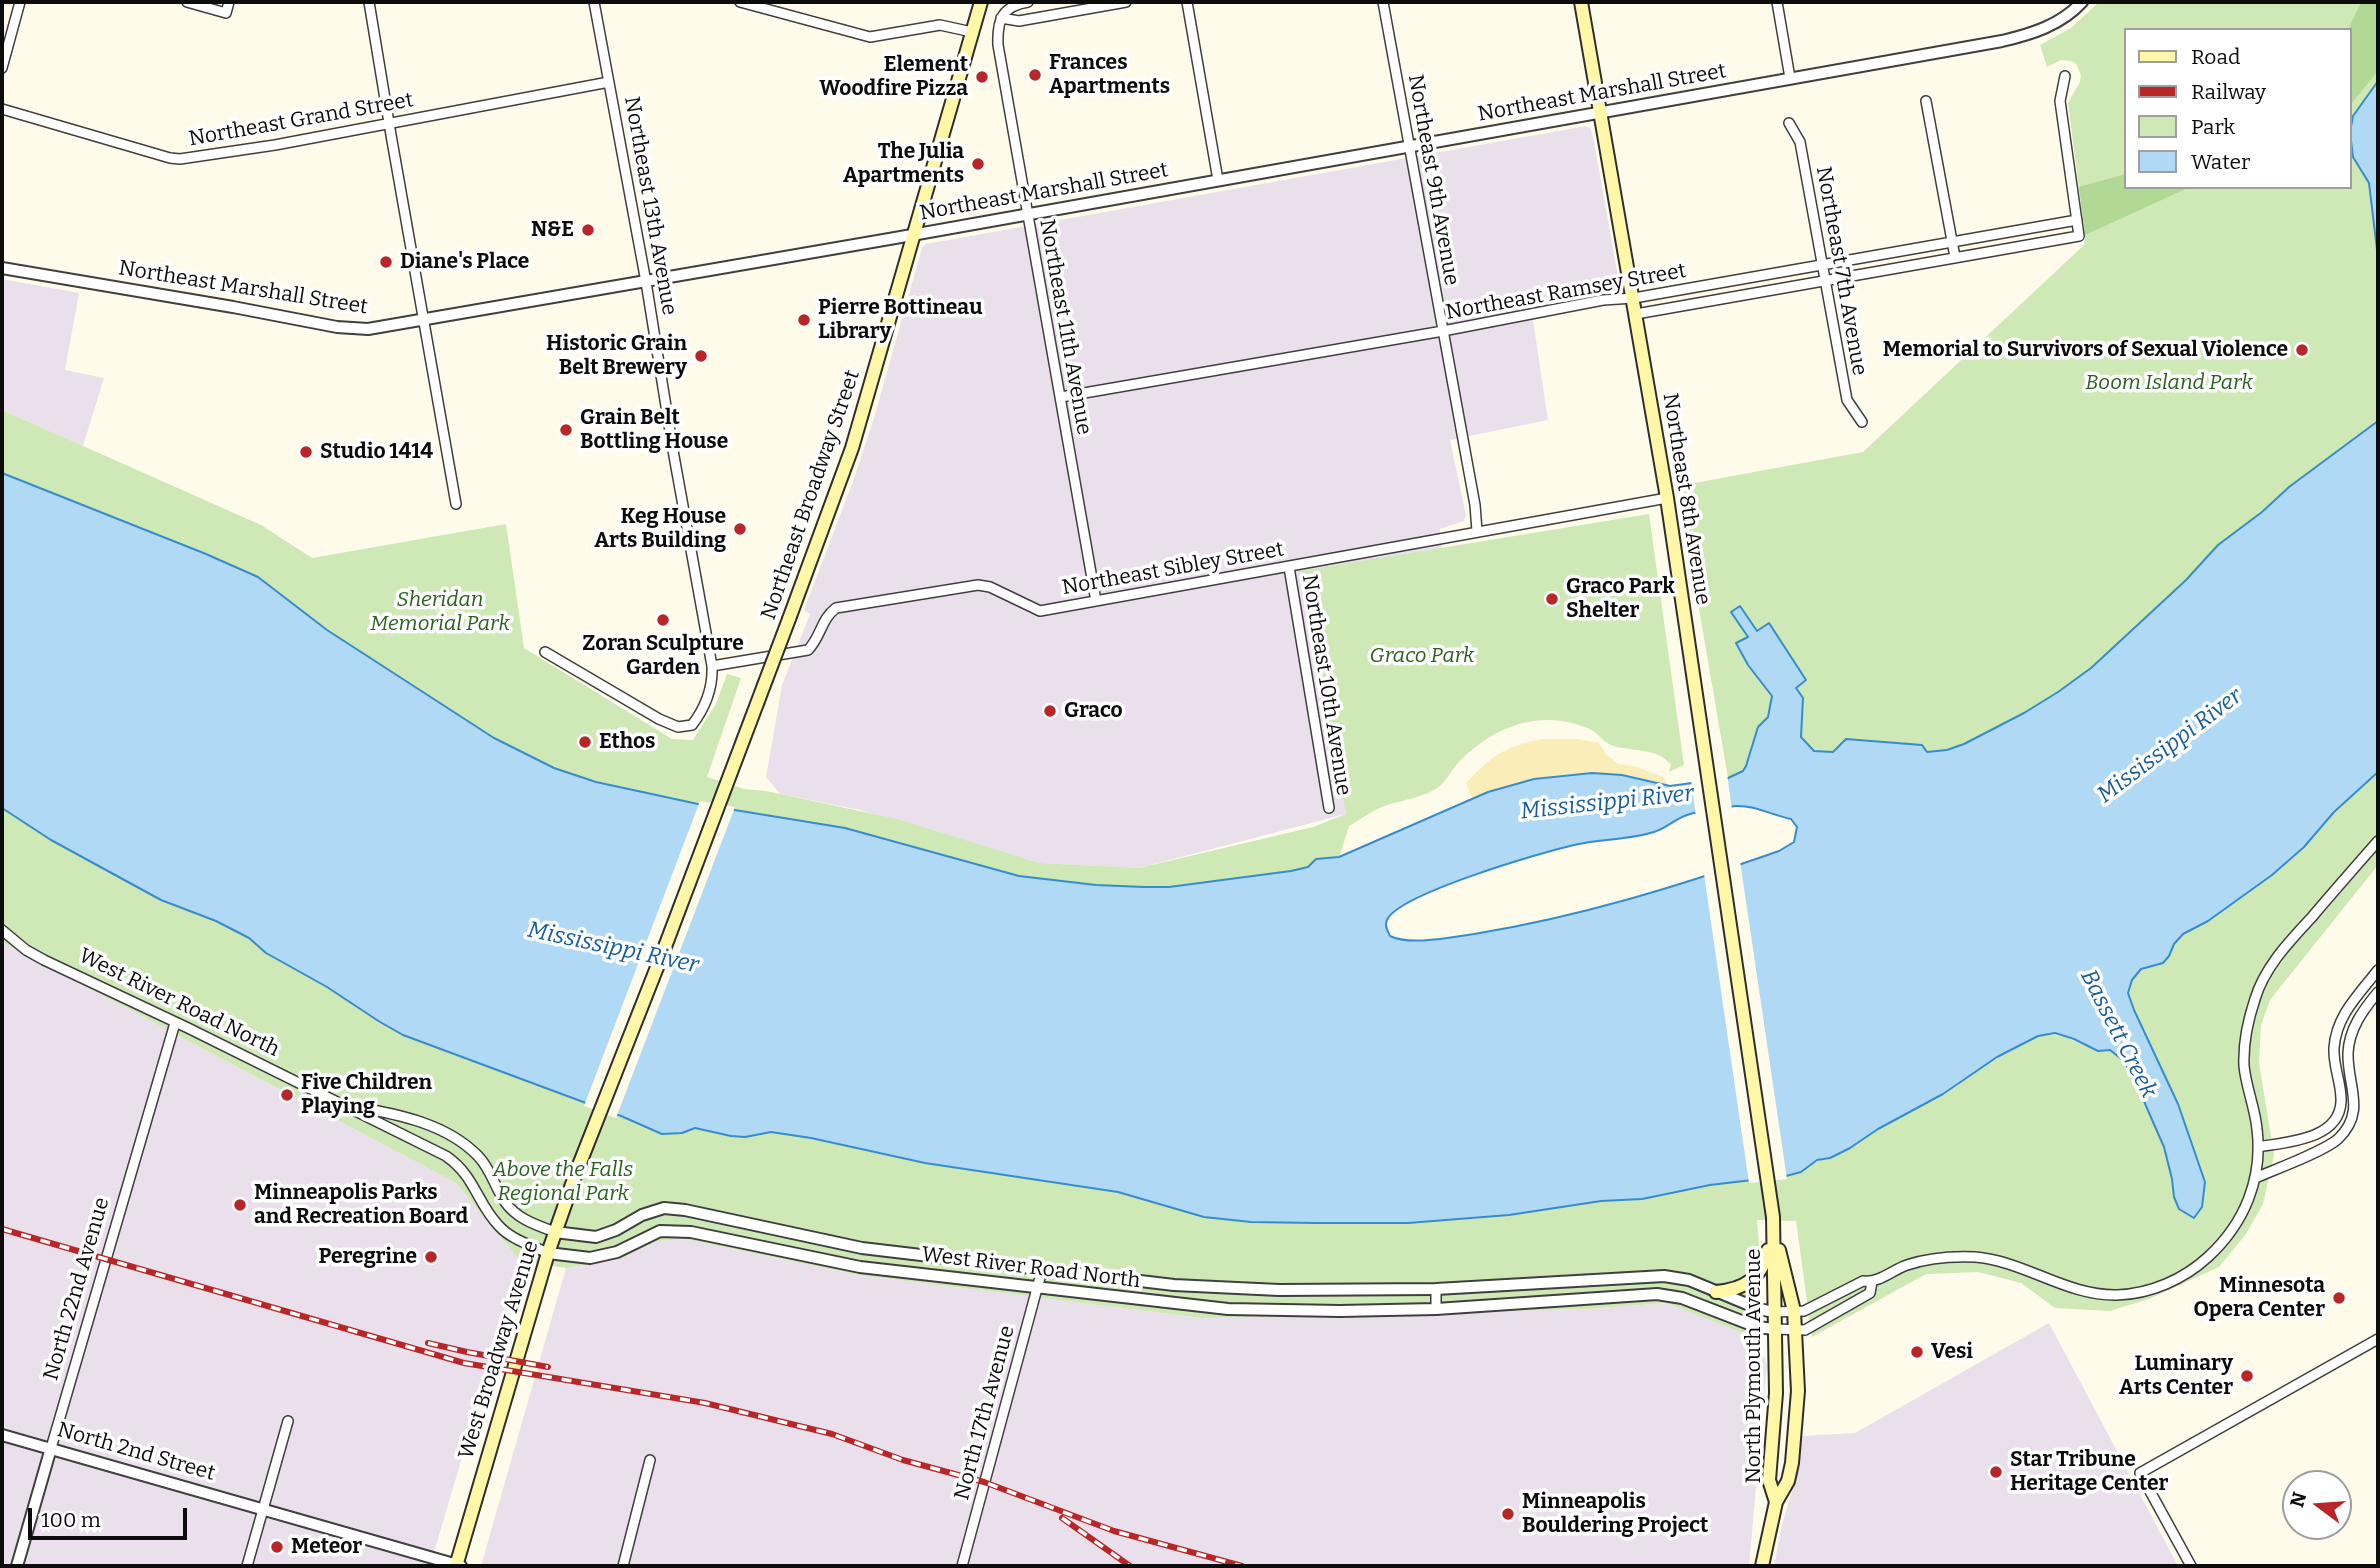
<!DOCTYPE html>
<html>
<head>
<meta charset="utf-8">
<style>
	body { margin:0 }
	#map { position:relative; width:2380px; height:1568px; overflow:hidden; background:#fffbeb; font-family:Bitter,serif }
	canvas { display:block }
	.frame { position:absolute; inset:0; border:4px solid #0c0c0c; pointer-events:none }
	.legend { position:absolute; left:2124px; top:28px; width:228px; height:161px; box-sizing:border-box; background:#fff; border:2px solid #9e9e9e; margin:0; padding:9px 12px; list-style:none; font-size:21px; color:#0c0c0c }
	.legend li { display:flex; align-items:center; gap:14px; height:35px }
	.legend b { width:35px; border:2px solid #9e9e9e }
	.north { position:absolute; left:2282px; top:1470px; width:70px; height:70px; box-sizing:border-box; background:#fff; border:2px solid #9e9e9e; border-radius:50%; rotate:286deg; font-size:19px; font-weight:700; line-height:28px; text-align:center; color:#0c0c0c }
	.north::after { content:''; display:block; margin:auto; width:24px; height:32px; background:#b92628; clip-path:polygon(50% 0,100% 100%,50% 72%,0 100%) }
	.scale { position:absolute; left:28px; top:1508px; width:159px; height:32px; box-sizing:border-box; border:4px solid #0c0c0c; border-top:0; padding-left:9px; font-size:21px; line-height:24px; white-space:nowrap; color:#0c0c0c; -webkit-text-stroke:5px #fff; paint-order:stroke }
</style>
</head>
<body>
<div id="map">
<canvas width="2380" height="1568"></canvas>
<div class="frame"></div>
<ul class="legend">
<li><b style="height:9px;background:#fef7a7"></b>Road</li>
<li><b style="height:9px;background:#b92628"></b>Railway</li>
<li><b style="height:19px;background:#cee8b6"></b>Park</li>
<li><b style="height:19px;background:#b0d9f5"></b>Water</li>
</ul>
<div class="north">N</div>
<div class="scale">100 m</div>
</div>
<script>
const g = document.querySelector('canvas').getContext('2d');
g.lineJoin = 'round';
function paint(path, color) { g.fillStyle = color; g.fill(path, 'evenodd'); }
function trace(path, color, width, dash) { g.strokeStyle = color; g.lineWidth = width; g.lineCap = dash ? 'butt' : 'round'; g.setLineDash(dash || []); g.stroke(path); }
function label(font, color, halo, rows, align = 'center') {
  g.font = font + ' Bitter,serif'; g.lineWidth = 7; g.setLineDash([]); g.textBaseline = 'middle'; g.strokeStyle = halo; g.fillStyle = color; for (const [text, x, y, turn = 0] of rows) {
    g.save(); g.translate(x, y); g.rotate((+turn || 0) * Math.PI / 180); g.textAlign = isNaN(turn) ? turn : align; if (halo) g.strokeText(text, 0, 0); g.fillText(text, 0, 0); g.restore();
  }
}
const industrial = new Path2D(`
	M1586,126L1590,128L1593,136L1620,288L1618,291L1531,307L1548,420L1450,440L1466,515L1464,521L1440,529L1442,548L1345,807L1346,814L1139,868L1039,863L860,810L780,794L766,777L782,685L810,614L804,610L852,484L874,418L922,248L926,244Z
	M2,279L79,293L65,370L104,378L83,446L2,410Z
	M2,942L456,1183L520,1261L430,1566H2Z
	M685,1239L859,1275L1202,1318L1588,1309L1666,1303L1758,1339L1767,1365L1749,1566H481L566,1268L620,1259L658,1241Z
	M2049,1323L2178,1566H1774L1782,1524L1799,1468L1802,1436L1855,1433Z`);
const green = new Path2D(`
	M2099,2H2378V81L2353,116L2350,132V30H2126V187H2350V138L2353,157L2369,183L2378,258V421L2289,487L2262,512L2218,545L2186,580L2091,668L2058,692L2024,713L1964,744L1947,750L1927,752L1814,751L1801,737L1796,688L1806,681L1768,623L1757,631L1740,606L1732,612L1748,637L1736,643L1748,665L1772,696L1768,717L1758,727L1746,766L1743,771L1728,778L1678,486L1863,452L2084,245L2085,235L2068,103L2080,82L2081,75L2076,64L2071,61L2061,60L2047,67L2040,45L2071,28Z
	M2,410L261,525L312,558L506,524L524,648L672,739L693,740L716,704L727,674L741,678L707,777L744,789L766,791L897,819L1039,863L1139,868L1313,827L1346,814L1300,571L1649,514L1684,765L1669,772L1671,765C1658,747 1630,752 1611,745C1603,742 1598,733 1590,729C1540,708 1494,726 1458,763C1451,771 1446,782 1437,788C1427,796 1395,802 1382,807C1370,812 1359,820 1349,826L1339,858L1316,859L1309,867L1291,871L1169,887H1122L1046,880L999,872L845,828L646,794L574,776L514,750L494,738L327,630L258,577L206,554L2,473Z
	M2378,772V865L2270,1000L2261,1025L2259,1063L2274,1155L2263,1204L2246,1234L2219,1267L2149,1299L2110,1311L2055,1308L2021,1283L1978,1272L1926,1274L1812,1337L1796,1221L1757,1220L1761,1270L1758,1339L1666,1303L1588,1309L1202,1318L859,1275L685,1239L658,1241L620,1259L566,1268L520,1261L456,1183L2,942V808L51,840L161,900L216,921L249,938L266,953L327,987L380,1022L403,1035L621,1116L662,1134L682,1133L695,1128L731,1136L745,1137L771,1132L811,1138L925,1163L1118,1192L1204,1217L1224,1219L1316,1223L1443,1221L1509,1215L1601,1201L1642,1199L1710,1185L1801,1172C1814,1159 1832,1158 1848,1149C1859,1143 1868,1135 1879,1129C1900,1116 1923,1106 1945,1094C1975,1075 2004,1045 2040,1036C2067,1029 2085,1053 2110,1050C2131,1067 2134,1082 2144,1105C2151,1120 2160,1135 2165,1151C2171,1170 2171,1191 2179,1209L2198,1162L2178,1104L2134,1010L2128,993L2132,980L2140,969L2163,963L2169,956L2174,944L2183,934L2208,921L2272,875L2304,847L2334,812Z`);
const forest = new Path2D(`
	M2361,2H2378V71L2350,105V30H2348Z
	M2126,174V187H2190L2085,235L2079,187Z`);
const sand = new Path2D(`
	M1542,739H1577L1599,743L1606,754L1618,764L1634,766L1663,777L1669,786C1654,782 1638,778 1622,775C1573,768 1517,780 1472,799L1466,783C1494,754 1502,748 1542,739Z`);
const pitch = new Path2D(`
	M458,606L461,626L439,629L435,610Z`);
const water = new Path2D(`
	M2378,81V258L2369,183L2353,157L2350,132L2353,116Z
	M2378,421V772L2334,812L2304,847L2272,875L2208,921L2183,934L2174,944L2169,956L2163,963L2141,969L2132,980L2128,993L2134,1010L2178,1104L2205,1182L2202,1207L2194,1218L2179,1209L2174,1197L2172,1179L2164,1147L2135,1081L2124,1061L2110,1050L2098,1051L2074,1039L2055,1033L2038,1036L1997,1057L1943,1094L1878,1129L1850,1148L1830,1158L1817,1160L1801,1172L1786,1176L1710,1185L1642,1199L1601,1201L1509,1215L1408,1223H1316L1251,1222L1204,1217L1118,1192L925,1163L811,1138L771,1132L745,1137L731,1136L695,1128L682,1133L662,1134L621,1116L403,1035L380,1022L327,987L266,953L249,938L216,921L161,900L51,840L2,808V473L206,554L258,577L327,630L494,738L554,768L596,782L698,804L845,828L1019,876L1096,885L1144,887H1169L1291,871L1308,867L1316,859L1339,857L1488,792L1534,779L1592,773L1622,775L1670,786L1728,778L1743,771L1746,766L1758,727L1768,717L1772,696L1748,665L1736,643L1748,637L1731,612L1740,606L1757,631L1769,623L1806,680L1796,688L1803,698L1801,737L1814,751L1833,752L1846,739L1922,745L1927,752L1947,750L1964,744L2024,713L2058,692L2091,668L2144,619L2186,580L2218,545L2262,512L2289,487ZM1735,806C1755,805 1771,815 1791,819L1797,827L1794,842L1779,851C1679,886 1579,917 1474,934C1452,937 1410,946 1390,936C1388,931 1384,926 1387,920C1398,894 1543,852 1574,845C1600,839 1628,840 1654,832C1665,829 1675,819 1687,815C1702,810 1719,809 1735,806Z`);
const pier = new Path2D(`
	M1727,774L1732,810L1696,817L1691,779Z
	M700,801L735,807L616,1118L584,1106Z
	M1740,861L1787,1179L1749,1183L1704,874Z`);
const minor = new Path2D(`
	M187,2L226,13L229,2
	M369,2L391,135L456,504
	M740,2L870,37L940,25L972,32
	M1028,2C1002,6 997,20 998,45L1096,601
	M1187,2L1218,180
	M1383,2L1475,505L1477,531
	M1777,2L1790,78
	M1001,18L1019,21L1126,2
	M2,68L20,2
	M1926,101L1955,257
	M2,109L170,158L180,159L275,145L609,82
	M1789,123L1800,142L1847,400L1862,422
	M1636,314L2079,236L2060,101L2065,76
	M1061,397L1443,331L1603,300L1634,298L2077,220
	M1289,567L1329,808
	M545,652L659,719L678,727L692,725C705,708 713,687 712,666L674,456L646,282L594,2
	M712,666L808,650C821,637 821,619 836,608L978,585L990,587L1040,611L1667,498
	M2,930L26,950L44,960L188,1028L446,1156C476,1177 476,1202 499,1226C512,1240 531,1245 548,1253
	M356,1107C398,1114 447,1124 478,1156C491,1169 495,1188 505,1202C517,1219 536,1225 555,1232
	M2258,1147C2286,1142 2339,1140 2341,1102C2342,1084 2333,1067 2334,1048C2336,1016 2359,994 2378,970
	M2255,1178C2276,1169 2323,1152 2338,1139C2367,1111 2347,1086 2348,1053C2349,1029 2363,1010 2378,992
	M1436,1289V1309
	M1774,1312L1804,1311L1863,1281C1880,1283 1892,1270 1907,1265C1928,1258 1953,1256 1975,1257C2025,1261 2066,1296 2117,1295C2151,1294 2184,1279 2208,1257C2245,1223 2263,1178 2257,1129C2255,1108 2246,1087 2244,1066C2243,1044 2248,1020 2255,999C2265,966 2290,941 2312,917C2334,891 2356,866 2378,841
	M1774,1329L1805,1330L1870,1293L1872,1282
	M51,1448L175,1023
	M247,1566L288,1421
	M623,1566L650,1460
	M962,1566L1042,1270
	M2191,1566L2140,1473L2378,1339`);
const tertiary = new Path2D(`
	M2,268L233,307L337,327L368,329L895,238L2002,41C2032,34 2061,25 2082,2
	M555,1232L596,1237L616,1230L642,1215L664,1208L685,1210L862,1248L1174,1285L1279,1290L1436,1289L1664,1276L1689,1280L1759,1309L1774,1312
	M548,1253L590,1258L617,1252L660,1231L691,1232L860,1267L1228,1309L1340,1311L1436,1309L1657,1294L1682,1298L1757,1327L1774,1329
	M2,1435L461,1566
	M17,1566L51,1448`);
const secondary = new Path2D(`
	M1581,2L1667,498L1773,1217L1776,1393L1769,1480L1776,1502
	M789,619L852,448L981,2
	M1716,1292C1745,1289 1761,1279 1768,1250
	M456,1566L548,1253L576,1173L663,952
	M1762,1566L1776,1502L1788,1481L1792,1463L1798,1391L1794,1311L1779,1250`);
const rail = new Path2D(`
	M2,1229L464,1363L705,1403L832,1434L903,1460L984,1482L1114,1531L1242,1566
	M428,1343L467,1352L548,1367
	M1062,1518L1130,1566`);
const secondaryBridge = new Path2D(`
	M663,952L789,619`);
const markers = [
	[1035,75,7,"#b92628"],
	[982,77,7,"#b92628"],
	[978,164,7,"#b92628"],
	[588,230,7,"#b92628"],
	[386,262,7,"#b92628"],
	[804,320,7,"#b92628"],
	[2302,350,7,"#b92628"],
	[701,356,7,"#b92628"],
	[566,430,7,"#b92628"],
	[306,452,7,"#b92628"],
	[740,529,7,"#b92628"],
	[1552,599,7,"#b92628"],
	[663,620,7,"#b92628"],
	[1050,711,7,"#b92628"],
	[585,742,7,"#b92628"],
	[287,1095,7,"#b92628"],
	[240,1205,7,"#b92628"],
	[431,1257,7,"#b92628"],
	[2339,1298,7,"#b92628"],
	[1917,1352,7,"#b92628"],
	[2247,1376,7,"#b92628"],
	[1996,1472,7,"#b92628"],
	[1508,1514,7,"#b92628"],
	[277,1547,7,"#b92628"]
];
const poiNames = [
	["Frances",1049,63],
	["Apartments",1049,87],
	["Element",968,65,"right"],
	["Woodfire Pizza",968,89,"right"],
	["The Julia",964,152,"right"],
	["Apartments",964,176,"right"],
	["N&E",574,230,"right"],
	["Diane's Place",400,262],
	["Pierre Bottineau",818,308],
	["Library",818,332],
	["Historic Grain",687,344,"right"],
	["Belt Brewery",687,368,"right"],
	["Memorial to Survivors of Sexual Violence",2288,350,"right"],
	["Grain Belt",580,418],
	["Bottling House",580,442],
	["Studio 1414",320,452],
	["Keg House",726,517,"right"],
	["Arts Building",726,541,"right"],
	["Graco Park",1566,587],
	["Shelter",1566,611],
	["Zoran Sculpture",663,644,"center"],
	["Garden",663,668,"center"],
	["Graco",1064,711],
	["Ethos",599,742],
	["Five Children",301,1083],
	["Playing",301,1107],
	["Minneapolis Parks",254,1193],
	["and Recreation Board",254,1217],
	["Peregrine",417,1257,"right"],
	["Minnesota",2325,1286,"right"],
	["Opera Center",2325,1310,"right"],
	["Vesi",1931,1352],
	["Luminary",2233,1364,"right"],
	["Arts Center",2233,1388,"right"],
	["Star Tribune",2010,1460],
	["Heritage Center",2010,1484],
	["Minneapolis",1522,1502],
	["Bouldering Project",1522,1526],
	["Meteor",291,1547]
];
const streetNames = [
	["Northeast Marshall Street",1602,93,-10],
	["Northeast Grand Street",301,120,-10],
	["Northeast 9th Avenue",1433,180,80],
	["Northeast Marshall Street",1044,192,-10],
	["Northeast 13th Avenue",650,206,80],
	["Northeast 7th Avenue",1841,271,80],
	["Northeast Marshall Street",243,288,9],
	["Northeast Ramsey Street",1566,292,-10],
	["Northeast 11th Avenue",1065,327,80],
	["Northeast Broadway Street",811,495,-71],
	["Northeast 8th Avenue",1686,499,81],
	["Northeast Sibley Street",1173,569,-10],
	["Northeast 10th Avenue",1326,685,81],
	["West River Road North",179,1003,26],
	["West River Road North",1031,1268,7],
	["North 22nd Avenue",77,1289,-74],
	["West Broadway Avenue",499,1350,-73],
	["North Plymouth Avenue",1754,1366,-90],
	["North 17th Avenue",985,1413,-75],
	["North 2nd Street",136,1452,16]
];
const parkNames = [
	["Boom Island Park",2169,383],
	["Sheridan",440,600],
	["Memorial Park",440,624],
	["Graco Park",1422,656],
	["Above the Falls",563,1170],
	["Regional Park",563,1194]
];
const waterNames = [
	["Mississippi River",2170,746,-37],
	["Mississippi River",1607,803,-6],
	["Mississippi River",613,948,12],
	["Bassett Creek",2118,1034,63]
];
paint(industrial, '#eae0eb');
paint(green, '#cee8b6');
paint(forest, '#b1d895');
paint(sand, '#faedb8');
paint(pitch, '#e0efc7');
paint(water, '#b0d9f5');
trace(water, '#388ccb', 2);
paint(pier, '#fffbeb');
trace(minor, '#3f3f3f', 12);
trace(tertiary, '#3f3f3f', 14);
trace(secondary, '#2e2e2e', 16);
trace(minor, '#fff', 9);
trace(tertiary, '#fff', 10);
trace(secondary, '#fef7a7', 12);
trace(rail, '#b92628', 6);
trace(rail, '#fff', 3.5, [10]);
trace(secondaryBridge, '#2e2e2e', 16, []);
trace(secondaryBridge, '#fef7a7', 12);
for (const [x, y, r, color] of markers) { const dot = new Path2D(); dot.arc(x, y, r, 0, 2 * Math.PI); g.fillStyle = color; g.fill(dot); trace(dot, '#fff', 2.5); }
label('bold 21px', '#0c0c0c', '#fff', poiNames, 'left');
label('21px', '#0c0c0c', '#fff', streetNames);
label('italic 21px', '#29621d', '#fff', parkNames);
label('italic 23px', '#175d9b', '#fff', waterNames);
</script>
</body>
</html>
